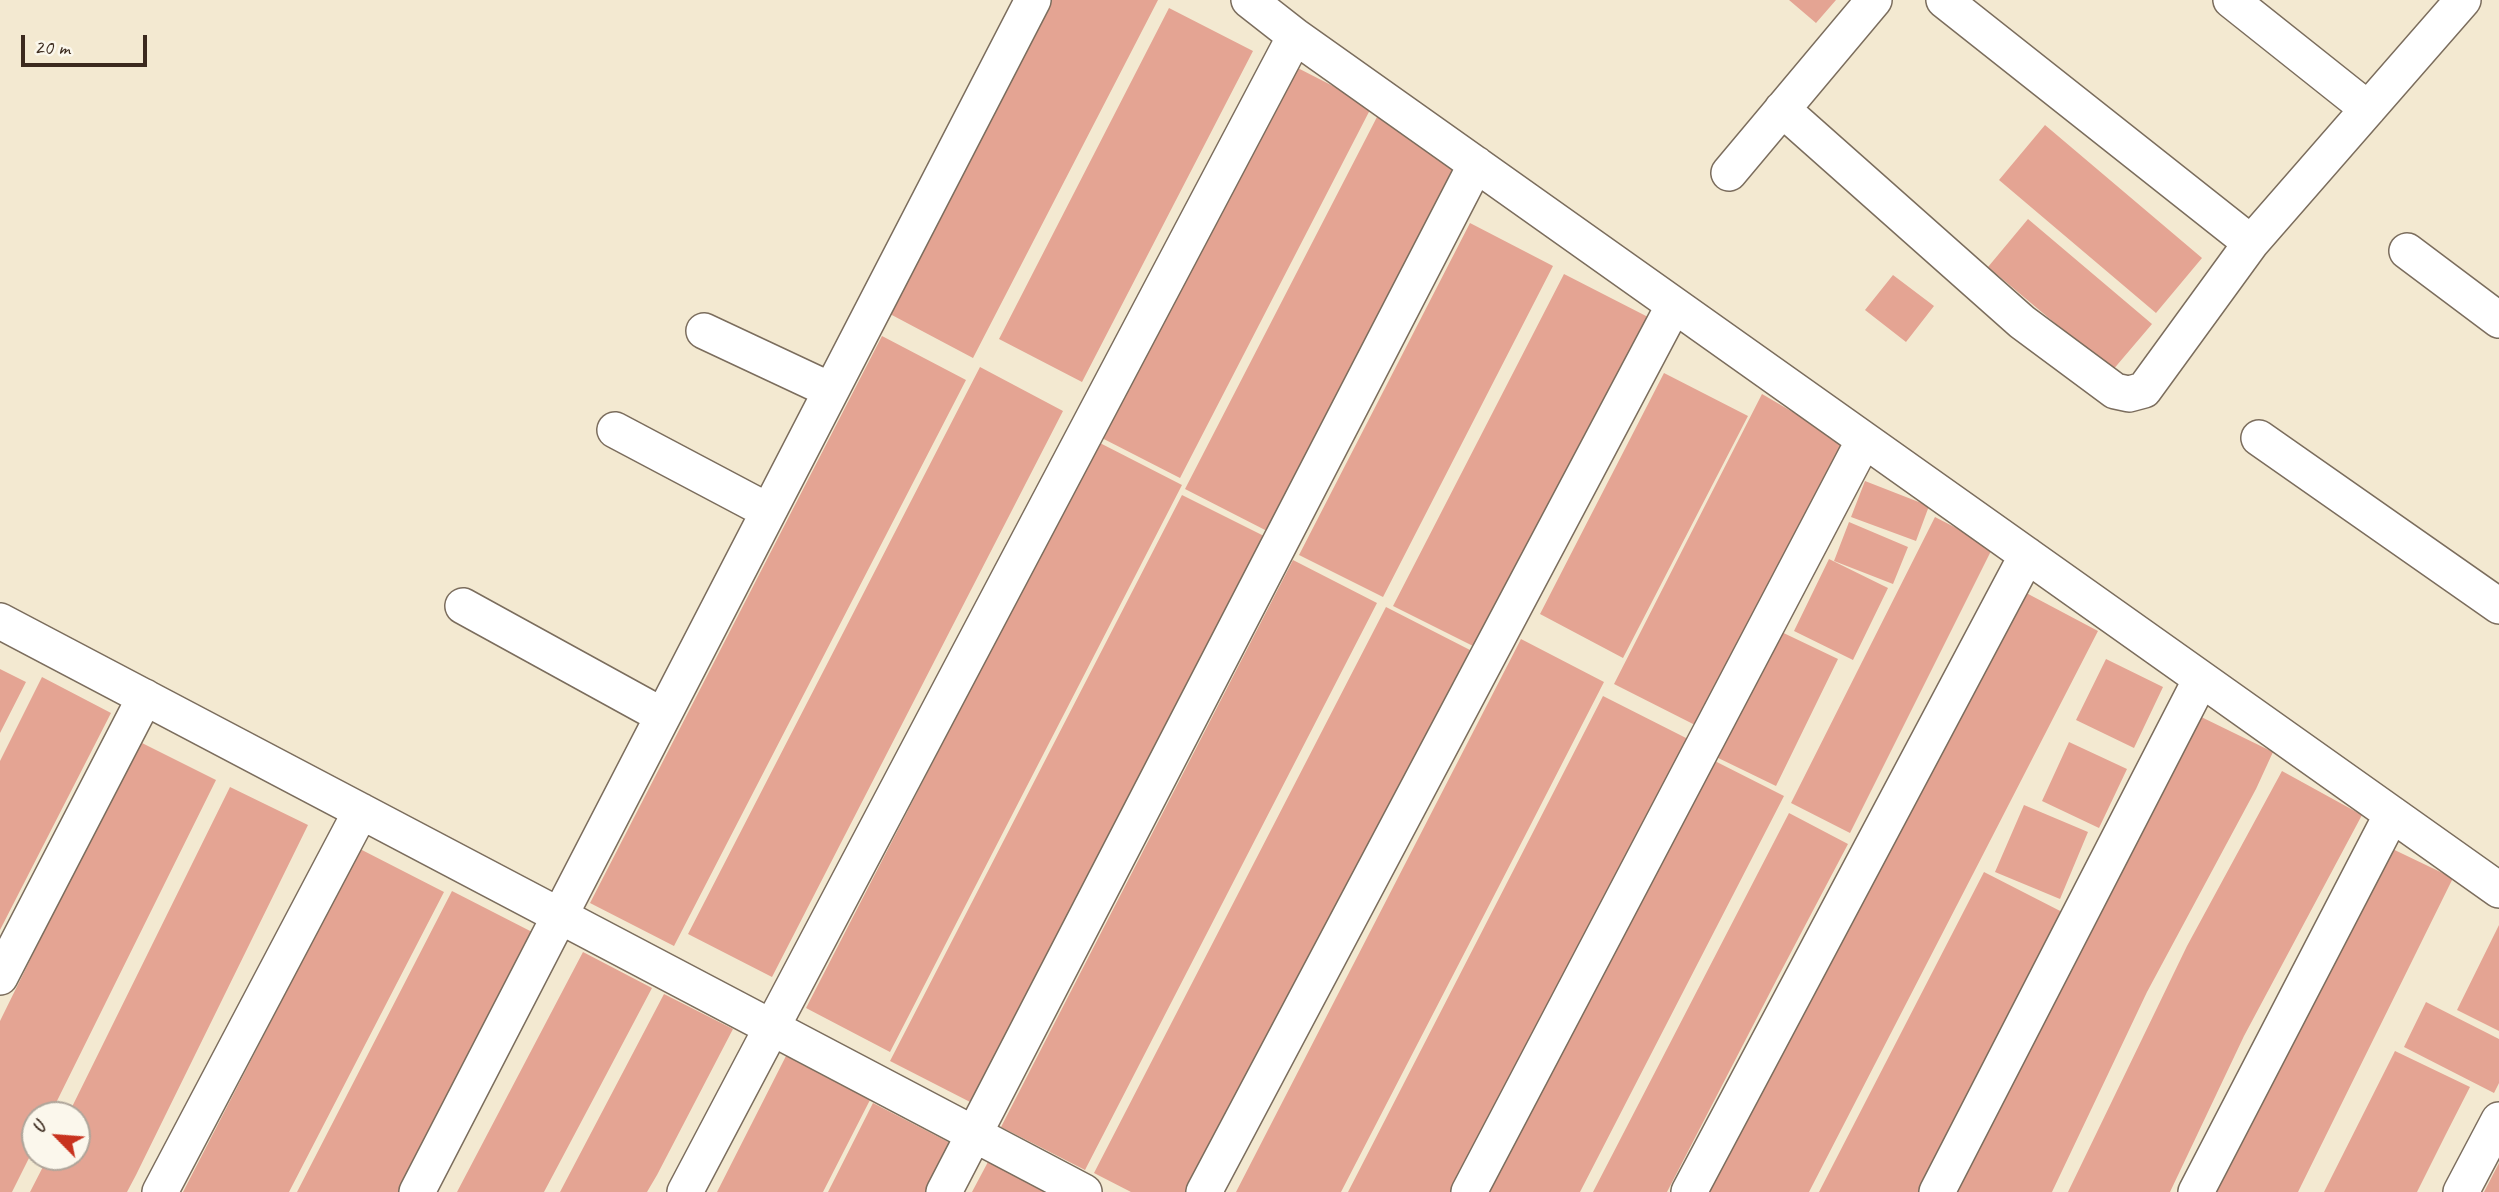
<!DOCTYPE html>
<html>
<head>
<meta charset="utf-8">
<style>
	body { margin:0 }
	#map { position:relative; width:2499px; height:1192px; overflow:hidden; background:#f3e9d1; font-family:Caveat,sans-serif }
	canvas { display:block }
	.north { position:absolute; left:21px; top:1101px; width:70px; height:70px; box-sizing:border-box; background:#fbf7ec; border:2px solid #aea59a; border-radius:50%; rotate:295deg; font-size:19px; font-weight:700; line-height:28px; text-align:center; color:#3b2a1e }
	.north::after { content:''; display:block; margin:auto; width:24px; height:32px; background:#c8321e; clip-path:polygon(50% 0,100% 100%,50% 72%,0 100%) }
	.scale { position:absolute; left:21px; top:35px; width:126px; height:32px; box-sizing:border-box; border:4px solid #3b2a1e; border-top:0; padding-left:9px; font-size:21px; line-height:24px; white-space:nowrap; color:#3b2a1e; -webkit-text-stroke:5px #fbf7ec; paint-order:stroke }
</style>
</head>
<body>
<div id="map">
<canvas width="2499" height="1192"></canvas>
<div class="north">U</div>
<div class="scale">20 m</div>
</div>
<script>
const ctx = document.querySelector('canvas').getContext('2d');
ctx.lineJoin = 'round';
function fillPath(path, color) {
  ctx.fillStyle = color;
  ctx.fill(path, 'evenodd');
}
function strokePath(path, color, width, dash) {
  ctx.strokeStyle = color;
  ctx.lineWidth = width;
  ctx.lineCap = dash ? 'butt' : 'round';
  ctx.setLineDash(dash || []);
  ctx.stroke(path);
}
fillPath(new Path2D(`
	M1051,0H1158L973,358L890,314Z
	M1789,0H1836L1816,23Z
	M1169,8L1253,51L1082,382L999,339Z
	M1288,63L1372,106L1180,478L1096,435Z
	M1377,117L1461,160L1269,532L1185,489Z
	M2045,125L2202,258L2156,313L1999,180Z
	M2028,219L2152,324L2112,371L1988,267Z
	M1470,223L1553,266L1383,597L1299,555Z
	M1564,274L1648,317L1477,648L1393,606Z
	M1893,275L1934,306L1906,342L1865,310Z
	M882,336L966,380L674,946L590,903Z
	M980,367L1063,411L772,977L688,934Z
	M1664,373L1748,416L1623,658L1540,614Z
	M1762,394L1844,442L1697,726L1614,684Z
	M1098,442L1182,485L890,1052L806,1008Z
	M1865,481L1929,506L1916,541L1851,517Z
	M1182,495L1266,537L974,1104L890,1061Z
	M1935,517L1993,547L1850,833L1791,803Z
	M1849,522L1908,547L1893,584L1834,561Z
	M1829,559L1888,588L1853,660L1794,631Z
	M1293,560L1377,603L1085,1170L1001,1127Z
	M2015,587L2098,631L1973,874L1809,1192H1703Z
	M1386,607L1470,650L1191,1192H1131L1094,1173Z
	M1771,627L1838,659L1776,786L1710,754Z
	M1521,639L1604,682L1528,830L1341,1192H1236Z
	M2106,659L2163,687L2134,748L2076,720Z
	M0,669L26,682L0,733Z
	M42,677L111,713L0,930V761Z
	M1603,696L1688,739L1454,1192H1348Z
	M2191,712L2273,752L2256,789L2147,992L2052,1192H1951Z
	M138,741L216,780L50,1115H35V1146L12,1192H0V1021Z
	M2069,742L2127,769L2099,828L2042,801Z
	M1701,754L1784,796L1580,1192H1475Z
	M2282,771L2362,815L2244,1036L2170,1192H2068L2187,946Z
	M230,787L308,825L136,1175L127,1192H30L48,1157H77V1115H68Z
	M2024,805L2088,832L2060,899L1995,872Z
	M1789,813L1848,844L1778,977L1667,1192H1593Z
	M2378,842L2453,878L2298,1192H2205Z
	M360,849L444,892L289,1192H183Z
	M1984,872L2068,915L1925,1192H1819Z
	M452,891L536,934L403,1192H297Z
	M2499,925V1031L2457,1010Z
	M583,952L652,988L596,1094L544,1192H457Z
	M664,994L733,1029L657,1175L647,1192H560Z
	M2426,1002L2499,1039V1083L2494,1093L2404,1047Z
	M2395,1051L2470,1087L2446,1134L2417,1192H2324Z
	M786,1056L870,1100L823,1192H717Z
	M873,1103L958,1147L934,1192H828Z
	M989,1160L1050,1192H972Z
	M2499,1163V1192H2484Z`), '#e4a493');
const minor = new Path2D(`
	M1249,0L1295,36L2499,890
	M1944,0L2251,243
	M2231,0L2368,109
	M1782,109L2022,322L2115,391L2129,394L2144,390L2251,243L2463,0
	M1729,173L1874,0
	M2407,251L2499,320
	M704,331L830,390
	M615,430L768,511
	M2259,438L2499,606
	M463,606L663,716
	M0,621L1084,1192
	M0,977L145,697
	M160,1192L361,811
	M417,1192L1033,0
	M685,1192L1295,36
	M944,1192L1476,164
	M1204,1192L1674,305
	M1469,1192L1864,440
	M1689,1192L2027,555
	M1937,1192L2201,679
	M2196,1192L2392,814
	M2461,1192L2499,1120`);
strokePath(minor, '#7b6d5d', 38);
strokePath(minor, '#fff', 35);
</script>
</body>
</html>
